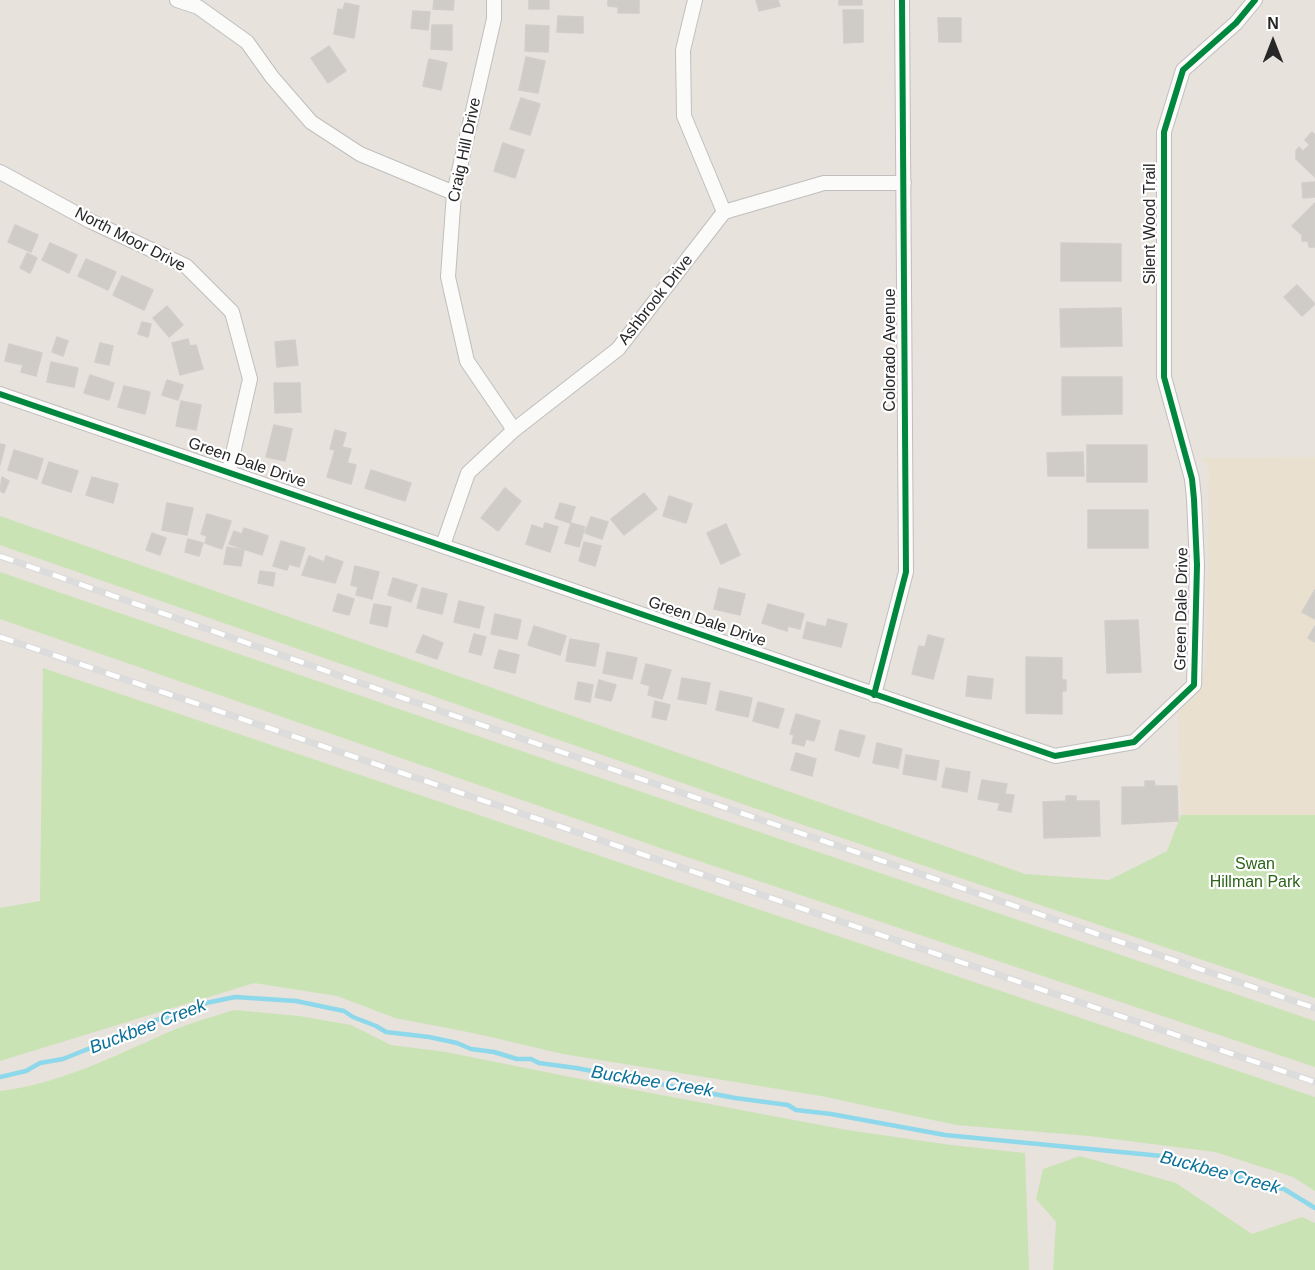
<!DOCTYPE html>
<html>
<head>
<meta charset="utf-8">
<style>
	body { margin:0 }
	#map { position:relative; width:1315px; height:1270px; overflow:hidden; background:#e7e2dc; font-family:Arial,sans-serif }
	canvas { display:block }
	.north { position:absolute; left:1243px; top:12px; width:60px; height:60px; -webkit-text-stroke:4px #fff; paint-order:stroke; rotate:0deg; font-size:16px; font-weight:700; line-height:24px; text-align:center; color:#272727 }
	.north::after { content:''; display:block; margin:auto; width:21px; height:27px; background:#272727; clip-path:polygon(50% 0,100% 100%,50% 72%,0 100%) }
</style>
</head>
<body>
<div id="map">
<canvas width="1315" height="1270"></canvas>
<div class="north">N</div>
</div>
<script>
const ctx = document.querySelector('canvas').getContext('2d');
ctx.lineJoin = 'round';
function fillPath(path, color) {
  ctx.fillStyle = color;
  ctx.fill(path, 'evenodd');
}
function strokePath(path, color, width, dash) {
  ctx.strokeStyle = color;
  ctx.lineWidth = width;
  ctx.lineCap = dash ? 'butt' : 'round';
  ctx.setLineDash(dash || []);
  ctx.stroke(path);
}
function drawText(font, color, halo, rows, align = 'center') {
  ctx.font = font + ' Arial,sans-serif';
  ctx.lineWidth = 4.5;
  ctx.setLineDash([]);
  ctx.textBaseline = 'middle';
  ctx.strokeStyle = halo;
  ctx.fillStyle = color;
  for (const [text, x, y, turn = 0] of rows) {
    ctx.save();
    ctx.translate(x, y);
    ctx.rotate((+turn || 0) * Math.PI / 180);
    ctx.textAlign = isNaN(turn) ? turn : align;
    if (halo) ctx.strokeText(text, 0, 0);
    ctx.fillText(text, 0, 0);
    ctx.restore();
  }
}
fillPath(new Path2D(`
	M1315,457V815H1181L1178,711L1205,668L1207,644L1209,469L1202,458Z`), '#eae0d0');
fillPath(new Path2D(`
	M0,516L1025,874L1109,880L1167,851L1181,815H1315V998L780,817L0,545Z
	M0,572L533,755L1315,1021V1067L669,851L0,619Z
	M43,668L1315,1097V1191L1293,1177L1215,1152L1089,1136L956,1125L821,1096L563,1054L473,1033L395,1018L337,996L254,983L0,1061V908L40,901Z
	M234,1010L299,1016L351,1025L391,1045L446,1052L635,1090L847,1130L951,1145L1025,1153L1029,1270H0V1091C60,1084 114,1056 169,1032C189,1023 212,1017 234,1010Z
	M1080,1156L1176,1183L1252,1234L1302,1217L1315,1223V1270H1053L1056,1222L1036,1199L1043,1169Z`), '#cae3b4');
strokePath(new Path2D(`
	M0,1077L26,1071L40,1063L63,1059L93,1047L119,1042L137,1027L206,1003L235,997L296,1001L344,1011L353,1017L376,1026L386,1032L429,1037L457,1043L471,1049L494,1052L517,1059H531L539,1063L576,1068L735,1098L788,1105L796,1110L831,1114L945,1135L1172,1157L1183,1163L1231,1172L1237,1176L1265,1186L1284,1189L1315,1208`), '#8dd8ea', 4.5);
const building = new Path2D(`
	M434,0H454L453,10L433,9Z
	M529,0H549V9H529Z
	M608,0H639V13H618V7L608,6Z
	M756,0H778L780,6L759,11Z
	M839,0H862V5H839Z
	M345,3L359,6L354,38L334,34L338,9L343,10Z
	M843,10H863V42L844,43Z
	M413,11L430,12L428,30L411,28Z
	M558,16L583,17V33L557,32Z
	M938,18H961V42H939Z
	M432,25H452V50L431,49Z
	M526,25L549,26L548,52L525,51Z
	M329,46L346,71L328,83L311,58Z
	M526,57L545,61L538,93L519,90Z
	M429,59L447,63L441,90L423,86Z
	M521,98L540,104L530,135L510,129Z
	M1312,132L1315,135V177L1296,159V151L1299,147L1303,151L1310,145L1305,140Z
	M503,143L524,150L515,178L494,171Z
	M1315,182V197L1303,198L1302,183Z
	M1315,203V247H1309L1308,241H1302V235L1292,226Z
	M15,225L38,235L31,252L8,242Z
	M50,243L77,255L69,273L42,260Z
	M1061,243L1121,244V281H1061Z
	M27,253L37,258L30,273L20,268Z
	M86,259L116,272L108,290L78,276Z
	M122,276L153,290L144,310L113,295Z
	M1297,285L1315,304L1302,316L1284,297Z
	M167,306L183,325L169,337L153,318Z
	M1121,308L1122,346L1061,347L1060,309Z
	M142,322L151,324L148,337L138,334Z
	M57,337L68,341L63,356L52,352Z
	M188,339L190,346L196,345L203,369L180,375L172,343Z
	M295,340L298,365L277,367L275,342Z
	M100,343L113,346L109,365L95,362Z
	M9,344L42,353L36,376L21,372L23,365L5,361Z
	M51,362L78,368L74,387L47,382Z
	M90,375L114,383L109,400L84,393Z
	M1062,377H1122V414L1062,415Z
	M167,380L183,385L178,400L162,395Z
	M274,383H300L301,412L275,413Z
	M124,386L150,392L145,414L118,407Z
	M181,401L201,405L196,430L176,426Z
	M274,425L292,429L285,461L266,457Z
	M335,430L346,433L342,447L351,449L347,463L356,465L351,484L327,477L335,450L330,449Z
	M0,444L5,445L0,465Z
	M1087,445H1147V482H1087Z
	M14,450L43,459L37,479L8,470Z
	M1083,452L1084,476H1048L1047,453Z
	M49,462L78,471L71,492L42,483Z
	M371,470L411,483L405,501L365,488Z
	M2,477L9,481L4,493L0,491Z
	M92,477L118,484L113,503L86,495Z
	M505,488L521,501L498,531L481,518Z
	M644,493L657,509L624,535L611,519Z
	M669,496L692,504L686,523L663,516Z
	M167,503L193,508L187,535L162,530Z
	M560,503L575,507L570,523L555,518Z
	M1088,510H1148V548H1088Z
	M207,514L231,521L222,549L205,543L207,536L201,534Z
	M591,517L608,522L602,539L585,533Z
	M545,523L558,527L550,552L526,544L532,525L543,529Z
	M571,523L585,527L579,547L565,543Z
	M726,524L740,555L721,564L707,533Z
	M244,528L268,536L262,555L229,544L234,531L242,534Z
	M152,533L166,538L160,555L146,550Z
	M188,539L203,543L199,556L185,552Z
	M281,541L305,548L299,567L289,564L287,570L273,566Z
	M584,542L601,546L595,566L579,561Z
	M227,547L244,550L241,566L224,564Z
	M309,556L324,562L326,556L343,562L335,583L302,575Z
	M355,566L379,572L372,599L356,595L358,587L351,585Z
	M260,571L275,573L273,586L258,583Z
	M393,578L417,585L411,602L388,595Z
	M422,588L447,594L442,614L417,608Z
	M719,588L745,594L740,615L714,609Z
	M1315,590V619L1302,612Z
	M338,594L354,599L349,615L333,611Z
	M459,601L484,607L479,628L454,622Z
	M374,604L391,607L387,627L370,623Z
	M768,604L804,614L800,629L788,626L787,631L762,623Z
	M495,614L521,620L517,639L491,634Z
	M828,619L847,624L841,647L803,638L807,622L826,627Z
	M1138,620L1141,672L1107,673L1105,621Z
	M534,626L566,636L560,655L528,645Z
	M1315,626V642L1308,638Z
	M474,634L486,637L481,655L469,652Z
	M423,635L443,643L437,659L416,652Z
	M928,635L944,639L933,679L912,674L919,646L925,647Z
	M570,639L599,644L595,666L566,661Z
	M499,650L519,655L515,673L494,668Z
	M607,652L637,658L632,679L603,673Z
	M1026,657L1062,658V680H1066V691H1062V714L1026,713Z
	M646,664L671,670L662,699L648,695L650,686L641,683Z
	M968,676L993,679L991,699L966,696Z
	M682,678L710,683L706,704L678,699Z
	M599,680L616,685L611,701L595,697Z
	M578,682L593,685L590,702L575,699Z
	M720,691L752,698L748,717L716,710Z
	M655,701L670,705L666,720L652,717Z
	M758,702L784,709L778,728L753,721Z
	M796,714L820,721L814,741L806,739L804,746L792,743L794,735L790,734Z
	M840,730L865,736L859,757L835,750Z
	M877,743L902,749L898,768L873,763Z
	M796,753L816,759L812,776L791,770Z
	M906,755L939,761L936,780L903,774Z
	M946,768L970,772L967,792L942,787Z
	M982,780L1007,784L1005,794L1014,795L1011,812L998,810L1000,803L978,799Z
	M1145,781H1154L1155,786H1177L1178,821L1122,824V787H1145Z
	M1066,796H1076V801H1099L1100,836L1044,838L1043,802L1066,801Z`);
fillPath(building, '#cfccc8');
strokePath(building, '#d1cdc8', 1.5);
const minor = new Path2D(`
	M177,0L198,7L247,42L272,77L311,122L360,154L454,193
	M494,0V19L454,193L448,277L467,361L514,430
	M695,0L683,50L684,116L724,212
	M0,172L90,221L186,266L232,312L250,379L229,471
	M0,394L1055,756L1134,742L1194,685L1197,565L1194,499L1192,479L1164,377V132L1183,70L1236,23L1255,0
	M443,545L468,473L514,430L618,349L724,212L824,183H904
	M874,695L906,572L902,0`);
strokePath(minor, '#c0bebe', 16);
strokePath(minor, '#fbfbfa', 14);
const rail = new Path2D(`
	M0,556L423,705L1315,1008
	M0,637L1315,1082`);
strokePath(rail, '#dcdcdd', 7);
strokePath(rail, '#fff', 4.5, [14]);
strokePath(new Path2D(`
	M0,394L1055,756L1134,742L1194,685L1197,565L1194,499L1192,479L1164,377V132L1183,70L1236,23L1255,0
	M874,695L906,572L902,0`), '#00873e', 6);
drawText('16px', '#272727', '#fff', [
	["Craig Hill Drive",465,150,-78],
	["Silent Wood Trail",1151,224,-90],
	["North Moor Drive",130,240,27],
	["Ashbrook Drive",656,300,-52],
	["Colorado Avenue",891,350,-90],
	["Green Dale Drive",247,463,19],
	["Green Dale Drive",1182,609,-89],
	["Green Dale Drive",707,622,19]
]);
drawText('16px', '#2c6418', '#fff', [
	["Swan",1255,865],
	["Hillman Park",1255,883]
]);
drawText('italic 18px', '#0a7098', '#fff', [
	["Buckbee Creek",148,1027,-21],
	["Buckbee Creek",652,1082,9],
	["Buckbee Creek",1220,1173,15]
]);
</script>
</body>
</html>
